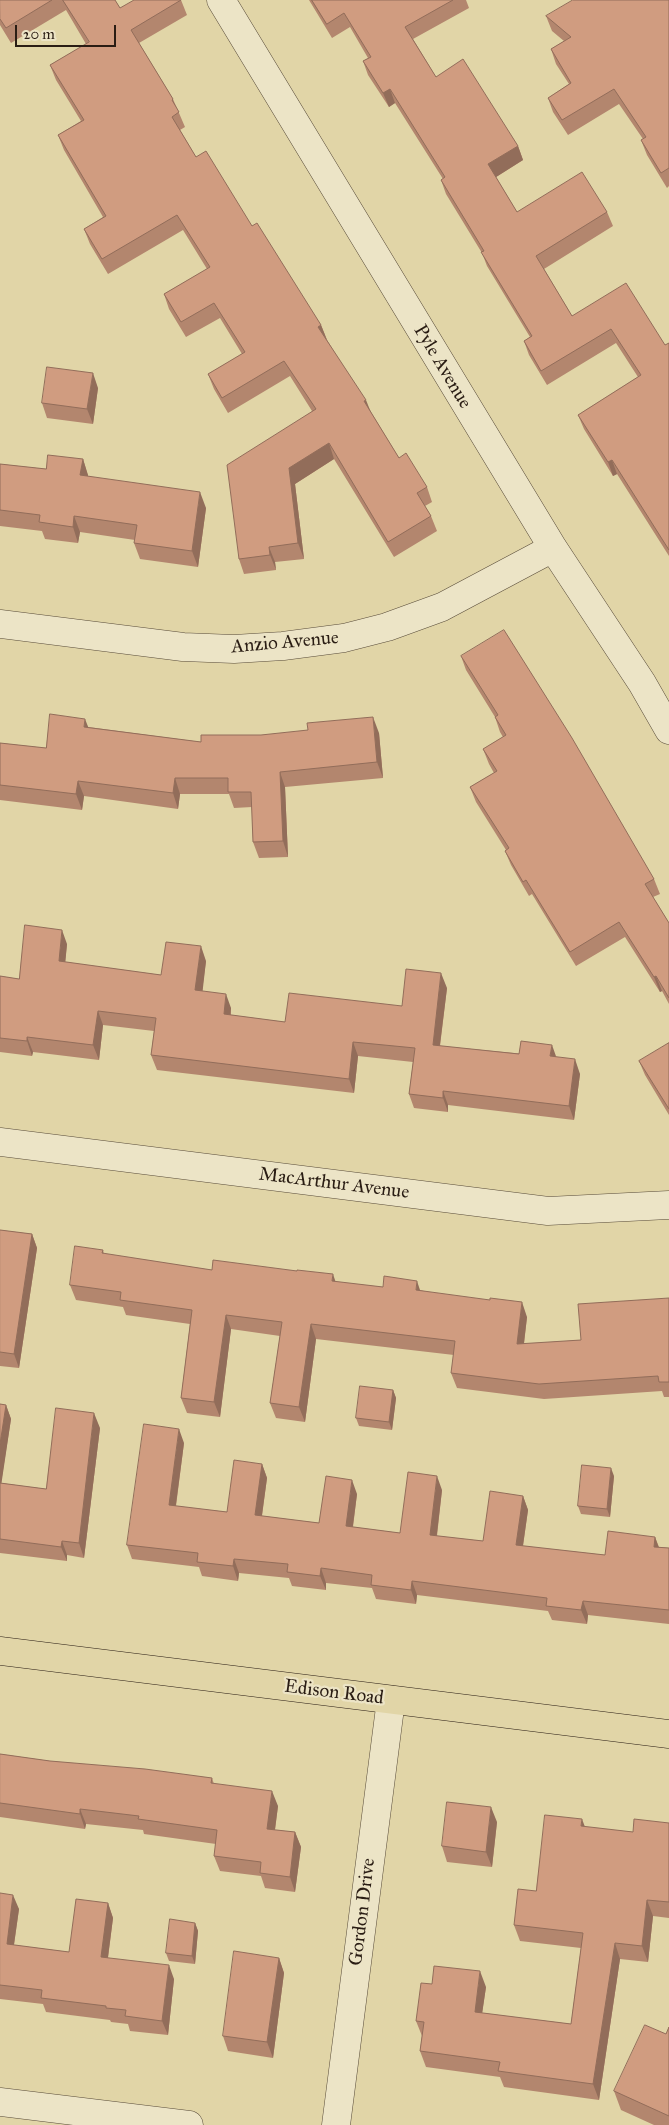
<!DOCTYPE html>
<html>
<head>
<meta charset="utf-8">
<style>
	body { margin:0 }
	#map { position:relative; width:669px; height:2125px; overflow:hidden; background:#e1d5a7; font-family:"IM FELL Great Primer",serif }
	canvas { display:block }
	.scale { position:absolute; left:15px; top:25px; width:101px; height:22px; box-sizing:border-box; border:2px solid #2a1d14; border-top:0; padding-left:6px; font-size:15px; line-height:18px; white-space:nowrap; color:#2a1d14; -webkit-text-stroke:4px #ece4c6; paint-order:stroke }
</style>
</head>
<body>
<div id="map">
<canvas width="669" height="2125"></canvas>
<div class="scale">20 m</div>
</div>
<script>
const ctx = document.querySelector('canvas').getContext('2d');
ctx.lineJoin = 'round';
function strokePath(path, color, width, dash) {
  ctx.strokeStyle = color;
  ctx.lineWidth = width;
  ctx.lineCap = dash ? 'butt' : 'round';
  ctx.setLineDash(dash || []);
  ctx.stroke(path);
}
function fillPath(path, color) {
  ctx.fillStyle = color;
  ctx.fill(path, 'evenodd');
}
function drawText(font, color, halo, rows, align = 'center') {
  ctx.font = font + ' "IM FELL Great Primer",serif';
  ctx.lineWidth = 4.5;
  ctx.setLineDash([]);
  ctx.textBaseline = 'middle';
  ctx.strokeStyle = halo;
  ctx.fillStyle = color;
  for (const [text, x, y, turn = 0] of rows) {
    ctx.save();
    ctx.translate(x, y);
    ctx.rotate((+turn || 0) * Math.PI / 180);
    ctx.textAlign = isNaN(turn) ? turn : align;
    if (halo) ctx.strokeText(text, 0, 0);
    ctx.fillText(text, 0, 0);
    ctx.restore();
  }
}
const minor = new Path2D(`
	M221,0L553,548L642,683L669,730
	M0,624L183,647L234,649L283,646L344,638L387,627L442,607L553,548
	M0,1142L548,1211L669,1205
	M0,2102L189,2125
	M336,2125L391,1700`);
const major = new Path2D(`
	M0,1651L669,1734`);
strokePath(minor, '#584b39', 29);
strokePath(major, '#2a1d14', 29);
strokePath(minor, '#ece4c6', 28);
strokePath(major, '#e1d5a7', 28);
fillPath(new Path2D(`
	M0,0H115L120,8L181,0L187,15L139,43L173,99L185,127L180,130L196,157L252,226L321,325L327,340L399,458L427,487L432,502L425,506L431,516L437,531L394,557L334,459L295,484L304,559L275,562L276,570L244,574L239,559L312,411L290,376L228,413L214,389L208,374L242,354L220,318L186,337L169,309L164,294L207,269L183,230L108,274L90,244L84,229L103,217L64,150L58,135L81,121L56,80L50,65L86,44L66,10L11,43L0,25Z
	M309,0H466L469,8L413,39L436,77L518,146L523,160L496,177L517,212H607L613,226L544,269L572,316L665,345L669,343V556L617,474L613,476L584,429L578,415L638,377L616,343L547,385L529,355L524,341L530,337L487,266L482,253L446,194L441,180L443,179L395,103L389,107L368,75L363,61L368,58L350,27L332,38Z
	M669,0V186L667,188L647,155L641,140L643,139L619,104L568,135L553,112L548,98L569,84L556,64L551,49L564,41L552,31L546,16Z
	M98,388L93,424L47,418L42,403Z
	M83,459L88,476L206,508L198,567L140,559L134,543L135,540L80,532L78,543L45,539L42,531L0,526V464L46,469Z
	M461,656L654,879L660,894L653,897L669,923V1004L662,991L660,992L625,937L576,966L532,894L529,896L511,865L505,851L506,850L476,802L470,787L494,773L489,764L483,749L503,737L500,732L495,717L466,670Z
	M88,727L201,742L261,735L379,733L383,778L285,787L288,857L259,858L253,842L252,807L234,808L229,794H180L178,809L84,796L82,810L0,800V743L46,748Z
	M67,944L65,962L161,975L206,961L202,991L231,1008V1015L285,1022L402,1006L447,988L440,1046L556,1057L580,1074L574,1120L448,1105V1112L414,1108L409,1094L413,1062L358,1056L354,1093L157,1070L151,1055L154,1031L103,1025L99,1060L33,1052L32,1056L0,1052V976L19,979Z
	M669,1043V1115L645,1075L639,1061Z
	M0,1230L32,1234L37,1248L19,1368L0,1366Z
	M103,1250L104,1254L212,1270L336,1282L383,1287L420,1290L527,1317L524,1344L581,1340L669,1298V1397H664L662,1391L544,1399L457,1388L451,1373L454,1355L316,1339L305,1422L276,1418L270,1403L280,1336L231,1329L220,1417L187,1413L181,1398L190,1324L126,1315L123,1307L76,1300L70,1285Z
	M393,1390L396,1398L392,1430L359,1426L356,1418Z
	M0,1404L6,1405L11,1419L1,1483L46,1489L100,1428L84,1558L67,1555V1561L0,1553Z
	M184,1443L176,1506L227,1512L262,1464L267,1478L262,1516L319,1523L357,1494L353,1527L400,1533L442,1490L437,1536L483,1541L523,1496L528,1510L523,1546L605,1555L655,1537L659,1547L669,1548V1624L588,1615L587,1624L552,1620L548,1611L417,1595L416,1604L376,1599L372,1588L326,1583V1590L292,1586L289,1578L239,1573L238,1581L202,1576L199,1567L132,1559L127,1545Z
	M614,1476L610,1517L581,1514L578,1506Z
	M0,1754L50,1761L212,1778L214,1784L278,1806L275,1830L295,1832L301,1847L295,1892L265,1888L261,1876L220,1871L214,1856L216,1844L144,1834L143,1830L86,1824L85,1829L0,1817Z
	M497,1822L492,1867L447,1862L442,1846Z
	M669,1823V1918L653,1916L648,1962L620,1959L599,2100L504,2087L500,2077L426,2067L420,2051L422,2036L416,2021L432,1984L486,1987L482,2013L571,2024L581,1948L520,1941L514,1925L536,1891L584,1827L633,1832Z
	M0,1893L19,1909L14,1945L69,1952L108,1903L113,1918L108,1958L174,1979L168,2035L130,2031L128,2024L111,2022L110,2020L46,2012L43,2004L0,1999Z
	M195,1923L198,1931L195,1964L169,1961L166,1953Z
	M279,1958L284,1973L273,2058L228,2051L223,2036Z
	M669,2027V2125H654L621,2110L614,2091L666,2034Z`), '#b3866e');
fillPath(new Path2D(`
	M390,89L395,103L389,107L383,93Z
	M518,146L523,160L493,179L488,164Z
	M321,325L327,340L318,327Z
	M93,373L98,388L93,424L87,409Z
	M366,400L372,415L364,401Z
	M329,443L334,459L295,484L304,559L298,543L289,468Z
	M83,459L88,475L86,491L80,475Z
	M612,460L617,474L613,476L608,462Z
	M200,492L206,508L198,567L192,551Z
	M74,516L80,532L78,543L73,527Z
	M269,547L275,562L276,570L270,555Z
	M373,717L379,733L383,778L377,762Z
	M85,719L91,734L84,727Z
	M280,772L285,787L288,857L283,841Z
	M175,778L180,794L178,809L173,793Z
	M78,781L84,796L82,810L76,794Z
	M62,930L67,944L64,976L59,961Z
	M201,946L206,961L201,1005L195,990Z
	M441,973L447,988L438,1060L433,1045Z
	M656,976L662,991L660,992L654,977Z
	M226,994L231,1008L229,1028L224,1014Z
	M98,1011L103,1025L99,1060L93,1045Z
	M27,1037L33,1052L32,1056L27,1041Z
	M353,1042L358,1056L354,1093L349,1079Z
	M552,1045L557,1059L550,1056Z
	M575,1059L580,1074L574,1120L569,1106Z
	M443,1091L448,1105V1112L443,1098Z
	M32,1234L37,1248L19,1368L14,1354Z
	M333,1274L338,1289L332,1281Z
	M417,1281L422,1296L416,1290Z
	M522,1302L527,1317L522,1359L517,1344Z
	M226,1315L231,1329L220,1417L214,1402Z
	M311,1324L316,1339L305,1422L299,1407Z
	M393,1390L396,1398L392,1430L389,1422Z
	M6,1405L11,1419L0,1493V1444Z
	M94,1413L100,1428L84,1558L79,1543Z
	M179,1429L184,1443L174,1519L169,1505Z
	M262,1464L267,1478L260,1529L255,1515Z
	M611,1468L614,1476L610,1517L607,1509Z
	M437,1476L442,1490L435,1550L430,1535Z
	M352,1480L357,1494L351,1540L346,1526Z
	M523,1496L528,1510L521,1559L516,1545Z
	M655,1537L660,1551L654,1547Z
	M62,1541L67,1555V1561L61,1547Z
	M234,1559L239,1573L238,1581L233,1566Z
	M321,1568L326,1583V1590L320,1576Z
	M412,1581L417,1595L416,1604L411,1590Z
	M583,1601L588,1615L587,1624L581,1610Z
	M272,1791L278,1806L273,1844L267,1829Z
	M491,1807L497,1822L492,1867L486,1852Z
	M80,1809L86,1824L85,1829L80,1814Z
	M582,1819L588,1835L581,1826Z
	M295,1832L301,1847L295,1892L290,1877Z
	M13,1895L19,1909L12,1958L7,1944Z
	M647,1900L653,1916L648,1962L642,1946Z
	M108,1903L113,1918L106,1972L101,1957Z
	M195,1923L198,1931L195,1964L192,1956Z
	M615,1943L620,1959L599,2100L593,2084Z
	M279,1958L284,1973L273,2058L267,2042Z
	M169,1965L174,1979L168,2035L162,2021Z
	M480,1971L486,1987L480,2028L475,2012Z`), '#926d5a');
const building = new Path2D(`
	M0,0H52L6,28L0,19Z
	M63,0H115L120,8L134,0H181L131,30L173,99L172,100L179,112L172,117L196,157L206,151L252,226L257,223L321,325L318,327L366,400L364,401L399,458L406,453L427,487L417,493L431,516L388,542L329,443L289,468L298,543L269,547L270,555L239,559L227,465L316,409L284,361L222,398L208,374L245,352L214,303L181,322L164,294L210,267L177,215L102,259L84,229L106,216L58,135L84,120L50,65L89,42Z
	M312,0H453L405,27L436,77L463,59L518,146L488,164L517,212L582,172L607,212L536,256L572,316L626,283L665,345L669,343V550L612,460L608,462L578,415L641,375L611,329L541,371L524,341L532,336L481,252L484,251L441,180L445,177L390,89L383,93L363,61L371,57L344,13L327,24Z
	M573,0H669V168L661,173L641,140L646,137L614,89L562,120L548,98L571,83L551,49L571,37L546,16Z
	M47,367L93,373L87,409L42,403Z
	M48,455L83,459L80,475L200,492L192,551L134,543L137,525L74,516L73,527L39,522L40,515L0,510V464L46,469Z
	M504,630L572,738L654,879L645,884L669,923V998L656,976L654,977L619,922L570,952L526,880L523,882L505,851L509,848L470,787L497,771L483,749L506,735L495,717L498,715L461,656Z
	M50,714L85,719L84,727L201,742V735H261L308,730L307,723L373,717L377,762L280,772L283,841L253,842L251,792H228V778H175L173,793L78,781L76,794L0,785V743L46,748Z
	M25,925L62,930L59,961L161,975L166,942L201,946L195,990L226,994L224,1014L285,1022L289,993L402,1006L406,969L441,973L433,1045L519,1054L521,1041L552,1045L550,1056L575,1059L569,1106L443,1091V1098L409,1094L415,1048L353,1042L349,1079L151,1055L156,1018L98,1011L93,1045L27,1037V1041L0,1038V976L19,979Z
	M669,1043V1109L639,1061Z
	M0,1230L32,1234L14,1354L0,1352Z
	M75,1246L103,1250L102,1253L212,1270L213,1260L297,1271V1270L333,1274L332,1281L383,1287L384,1276L417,1281L416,1290L490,1300V1298L522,1302L517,1344L581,1340L578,1304L669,1298V1382H659L658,1376L539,1384L451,1373L455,1341L311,1324L299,1407L270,1403L282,1322L226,1315L214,1402L181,1398L192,1310L120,1300L121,1292L70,1285Z
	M360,1386L393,1390L389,1422L356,1418Z
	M0,1404L6,1405L0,1444Z
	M56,1408L94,1413L79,1543L62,1541L61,1547L0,1539V1483L46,1489Z
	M144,1424L179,1429L169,1505L227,1512L234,1460L262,1464L255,1515L319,1523L326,1476L352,1480L346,1526L400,1533L408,1472L437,1476L430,1535L483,1541L490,1491L523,1496L516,1545L605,1555L608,1531L655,1537L654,1547L669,1548V1610L583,1601L581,1610L546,1606L547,1598L412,1581L411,1590L371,1585L372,1575L321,1568L320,1576L287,1572L288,1564L234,1559L233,1566L197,1562L198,1553L127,1545Z
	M582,1465L611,1468L607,1509L578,1506Z
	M0,1754L50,1761L145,1769L212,1778L211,1783L272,1791L267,1829L295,1832L290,1877L260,1873L261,1862L214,1856L217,1830L138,1819L139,1816L80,1809V1814L0,1803Z
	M447,1802L491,1807L486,1852L442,1846Z
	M545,1815L582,1819L581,1826L633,1832L634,1819L669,1823V1902L647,1900L642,1946L615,1943L593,2084L498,2071L500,2062L420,2051L424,2022L416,2021L421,1983L432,1984L434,1966L480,1971L475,2012L571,2024L583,1933L514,1925L518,1889L536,1891Z
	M0,1893L13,1895L7,1944L69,1952L76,1899L108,1903L101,1957L169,1965L162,2021L125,2016L126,2010L106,2008V2006L41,1998L42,1990L0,1985Z
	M170,1919L195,1923L192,1956L166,1953Z
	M234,1951L279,1958L267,2042L223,2036Z
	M645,2025L666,2034L669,2027V2116L614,2091Z`);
fillPath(building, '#d09c80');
strokePath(building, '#926d5a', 1);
drawText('19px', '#2a1d14', '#ece4c6', [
	["Pyle Avenue",442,367,59],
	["Anzio Avenue",285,643,-5],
	["MacArthur Avenue",334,1184,7],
	["Edison Road",334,1693,7],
	["Gordon Drive",363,1912,-83]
]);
</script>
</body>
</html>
